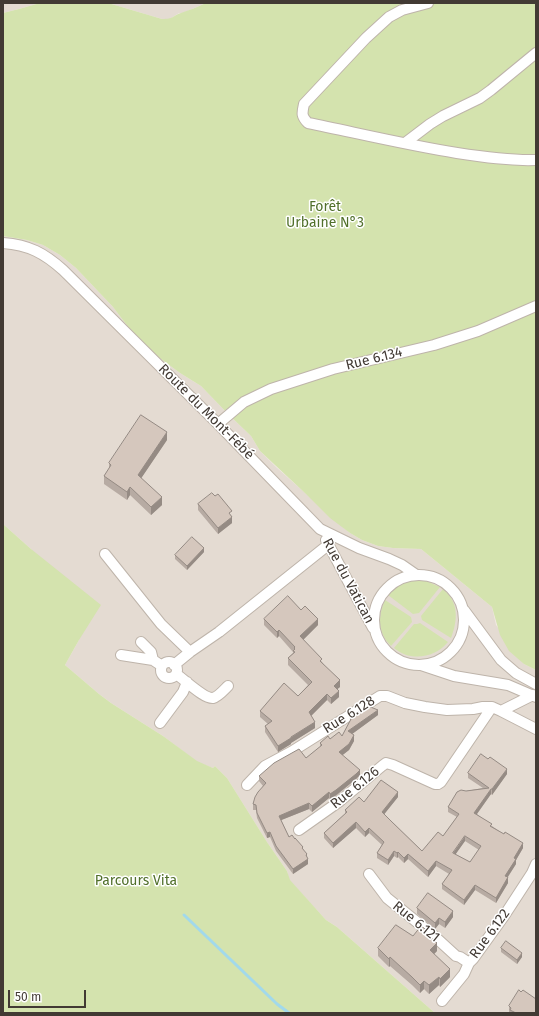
<!DOCTYPE html>
<html>
<head>
<meta charset="utf-8">
<style>
	body { margin:0 }
	#map { position:relative; width:539px; height:1016px; overflow:hidden; background:#f1ebe3; font-family:"Fira Sans",sans-serif }
	canvas { display:block }
	.frame { position:absolute; inset:0; border:4px solid #423a34; pointer-events:none }
	.scale { position:absolute; left:8px; top:990px; width:78px; height:18px; box-sizing:border-box; border:2px solid #423a34; border-top:0; padding-left:5px; font-size:12px; line-height:14px; white-space:nowrap; color:#423a34; -webkit-text-stroke:3px #fff; paint-order:stroke }
</style>
</head>
<body>
<div id="map">
<canvas width="539" height="1016"></canvas>
<div class="frame"></div>
<div class="scale">50 m</div>
</div>
<script>
const ctx = document.querySelector('canvas').getContext('2d');
ctx.lineJoin = 'round';
function fillPath(path, color) {
  ctx.fillStyle = color;
  ctx.fill(path, 'evenodd');
}
function strokePath(path, color, width, dash) {
  ctx.strokeStyle = color;
  ctx.lineWidth = width;
  ctx.lineCap = dash ? 'butt' : 'round';
  ctx.setLineDash(dash || []);
  ctx.stroke(path);
}
function drawText(font, color, halo, rows, align = 'center') {
  ctx.font = font + ' "Fira Sans",sans-serif';
  ctx.lineWidth = 3;
  ctx.setLineDash([]);
  ctx.textBaseline = 'middle';
  ctx.strokeStyle = halo;
  ctx.fillStyle = color;
  for (const [text, x, y, turn = 0] of rows) {
    ctx.save();
    ctx.translate(x, y);
    ctx.rotate((+turn || 0) * Math.PI / 180);
    ctx.textAlign = isNaN(turn) ? turn : align;
    if (halo) ctx.strokeText(text, 0, 0);
    ctx.fillText(text, 0, 0);
    ctx.restore();
  }
}
fillPath(new Path2D(`
	M3,3H40L19,9L3,13Z
	M108,3H206L183,13H179L170,19H162Z
	M3,236L27,240L43,245L60,255L76,268L113,307L129,328L157,356L180,373L201,386L228,414L251,436L260,451L276,467L350,533L362,540L378,546L393,548L421,549L492,607L496,625L524,664L536,670V1013H435L337,927L326,920L289,880L287,871L267,842L227,778L215,766L213,768L197,762L163,736L111,703L99,694L65,665L79,640L31,549L3,524Z`), '#e4dbd2');
fillPath(new Path2D(`
	M40,3H108L162,19C174,19 172,16 181,13C189,10 198,7 206,3H536V670L524,664L509,651L500,635L492,607L421,549L393,548L378,546L362,540L350,533L330,518L306,494L260,451L251,436L228,414L201,386L180,373L157,356L129,328L113,307L76,268L60,255L43,245L27,240L3,236V13L19,9Z
	M3,524L31,549L101,605L79,640L65,665L99,694L111,703L163,736L197,761L213,768L215,766L227,778L267,842L287,871L290,880L326,920L337,927L435,1013H3Z
	M414,580L426,581L440,587L419,613L413,614L388,595C395,586 403,583 414,580Z
	M443,589C459,602 458,620 451,638L422,620L421,616Z
	M385,600L411,617L412,622L391,646C377,632 378,616 385,600Z
	M420,623L448,642C435,658 410,662 394,648L414,624H417Z`), '#d4e3ae');
strokePath(new Path2D(`
	M184,915L277,1004L289,1013`), '#a2d9eb', 3);
const minor = new Path2D(`
	M428,3L402,10L389,17L366,38L304,104C302,113 301,116 308,123C357,133 407,145 457,153C483,157 510,161 536,160
	M405,143L430,124L443,116L480,98L491,90L536,53
	M3,243C29,245 44,253 63,270L218,424L320,529L359,548L389,559L402,565L415,574
	M218,424L244,402L271,389L333,369L434,345L478,331L536,306
	M326,540L373,628
	M105,554L161,624L190,652
	M374 620a45 45 0 1 1 90 0a45 45 0 1 1-90 0Z
	M464,610L501,660L516,673L536,684
	M141,642L151,652L153,660
	M121,655L153,660L162,666
	M161 670a8 8 0 1 1 16 0a8 8 0 1 1-16 0Z
	M174,665L190,652L219,632L328,545
	M421,665L454,676L508,685L536,697
	M176,674C184,679 204,699 213,698C218,697 224,690 228,686
	M501,711L536,729
	M160,723L183,692L187,682
	M247,785L265,766L291,752L380,696H387L405,703L425,707L447,710L473,709L483,707H492L501,711L533,695
	M299,830L340,801L382,766L386,763L393,765L435,784H438L441,782L492,707
	M369,874L387,898L433,935L456,956L460,957L469,963
	M442,1001L464,974L469,963L473,959L504,916L532,873L536,864`);
strokePath(minor, '#beb4aa', 12);
strokePath(minor, '#fff', 10);
fillPath(new Path2D(`
	M167,440L141,478L162,505L151,515L130,495L127,500L104,484V476L109,469V463Z
	M198,504L232,516V523L218,534L198,510Z
	M204,552L187,570L175,559V555Z
	M301,610L318,625L303,640L322,662L340,687L337,689L339,697L331,704L327,700L311,716L315,728L291,743V744L278,752L265,732V726L268,724L260,717V711L298,696L308,685L288,665V658L293,653V652L279,636L277,638L264,625V619Z
	M378,715L352,734L354,741L349,750L342,755L360,775L356,779L336,796L330,800L329,798L312,812L309,809L281,820L289,837L303,849L307,857L308,864L293,874L276,851L270,837L267,838L257,818L256,810H253V804L263,786L259,781V776L306,758L320,747V743L330,739L342,736L350,721V718Z
	M468,773L507,774L492,795L491,794L477,814L492,826L523,848L516,860V864L508,877V883L496,903L475,890L464,905L442,889V884L449,874L436,866L428,877L408,859L404,863L398,857L397,858L394,856L388,865L377,858V853L382,845L369,833L365,837L356,828L333,848L324,838V833L345,814V810L364,802L398,797L384,814L391,821L422,851L443,836L457,817L448,812V807L466,791L483,788L468,778ZM465,841L479,850L470,862L455,854Z
	M417,908L453,917L445,928L439,924L435,929L417,914Z
	M428,934L437,951L434,954L450,977L440,987L439,985L429,994L424,989L420,993L412,985L390,966L389,967L378,956V948L413,936Z
	M501,948L522,957L517,964L501,952Z
	M509,1006L536,1013H509Z`), '#b7aba3');
fillPath(new Path2D(`
	M167,432V440L138,483V475Z
	M130,487V495L127,500V492Z
	M162,497V505L151,515V507Z
	M232,517V523L218,534V528Z
	M204,548V552L187,570V566Z
	M318,619V625L300,643V636Z
	M279,630V636L277,638V632Z
	M340,680V687L334,692V686Z
	M339,691V697L331,704V698Z
	M327,694V700L309,718V712Z
	M378,710V715L348,737V731Z
	M315,722V728L291,743V744L278,752V746Z
	M354,735V741L349,750L339,758V752Z
	M507,769V774L492,795V789Z
	M360,770V775L356,779L330,800V794Z
	M491,789V794L474,818V813Z
	M329,792V798L312,812V806Z
	M398,792V797L382,817V812Z
	M309,803V809L279,821V816Z
	M356,822V828L333,848V843Z
	M369,828V833L365,837V832Z
	M270,832V837L267,838V833Z
	M465,836V841L453,858V853Z
	M523,843V848L516,860V864L505,881V876L514,858Z
	M394,851V856L388,865V860Z
	M398,852V857L397,858V853Z
	M307,854V859H308V864L293,874V869Z
	M408,854V859L404,863V858Z
	M436,861V866L428,877V871Z
	M508,877V883L496,903V898Z
	M475,885V890L464,905V900Z
	M453,911V917L445,928V922Z
	M439,918V924L435,929V923Z
	M437,943V951L430,958V950Z
	M522,953V957L517,964V960Z
	M390,957V966L389,967V959Z
	M450,969V977L440,987V979Z
	M439,977V985L429,994V985Z
	M424,981V989L420,993V985Z`), '#958b84');
const building = new Path2D(`
	M141,415L167,432L138,475L162,497L151,507L130,487L127,492L104,476L111,465L109,463Z
	M212,493L215,496L218,494L232,511L229,513L232,517L218,528L198,504Z
	M192,537L204,548L187,566L175,555Z
	M288,596L301,610L305,606L318,619L300,636L322,659L320,661L340,680L334,686L339,691L331,698L327,694L309,712L315,722L291,737V738L278,746L265,726L272,721L260,711L284,683L298,696L312,682L288,658L295,652L293,651L295,649L294,648L295,647L279,630L277,632L264,619Z
	M368,706L378,710L348,731L354,735L349,744L339,752L360,770L356,774L336,790L330,794L329,792L312,806L309,803L279,816L289,837L292,835L295,839V838L303,847L302,848L307,854L306,855L308,859L293,869L276,846L270,832L267,833L257,813L256,805L253,804L255,797L258,792L266,783L259,776L274,763L299,749L306,758L322,745L320,743L328,736L330,739L339,732L342,736L351,719L350,718Z
	M481,754L488,759L490,757L507,769L492,789H491L474,813L492,824L490,826L504,834L505,832L523,843L514,858L516,859L505,876L508,877L496,898L475,885L464,900L442,884L452,870L436,861L428,871L408,854L404,858L398,852L397,853L394,851L388,860L377,853L384,842L369,828L365,832L356,822L333,843L324,833L347,812L345,810L359,797L364,802L381,780L398,792L382,812L391,821L422,851L438,832L443,836L459,814L448,807L457,792L461,790L466,791L489,788L468,773ZM465,836L481,846L470,862L453,853Z
	M428,893L453,911L445,922L439,918L435,923L417,908Z
	M396,925L413,936L421,926L428,931L426,933L437,943L430,950L450,969L440,979L439,977L429,985L424,981L420,985L412,977L390,957L389,959L378,948Z
	M506,941L522,953L517,960L501,948Z
	M519,990L521,992L523,990L536,999V1013H516L510,1010L511,1008L509,1006Z`);
fillPath(building, '#d5c7bd');
strokePath(building, '#958b84', 1);
drawText('14px', '#51702b', '#fff', [
	["Forêt",325,207],
	["Urbaine N°3",325,223],
	["Parcours Vita",136,881]
]);
drawText('14px', '#423a34', '#fff', [
	["Rue 6.134",374,359,-14],
	["Route du Mont-Fébé",206,412,45],
	["Rue du Vatican",348,581,62],
	["Rue 6.128",349,715,-32],
	["Rue 6.126",355,788,-39],
	["Rue 6.121",416,922,39],
	["Rue 6.122",490,934,-54]
]);
</script>
</body>
</html>
